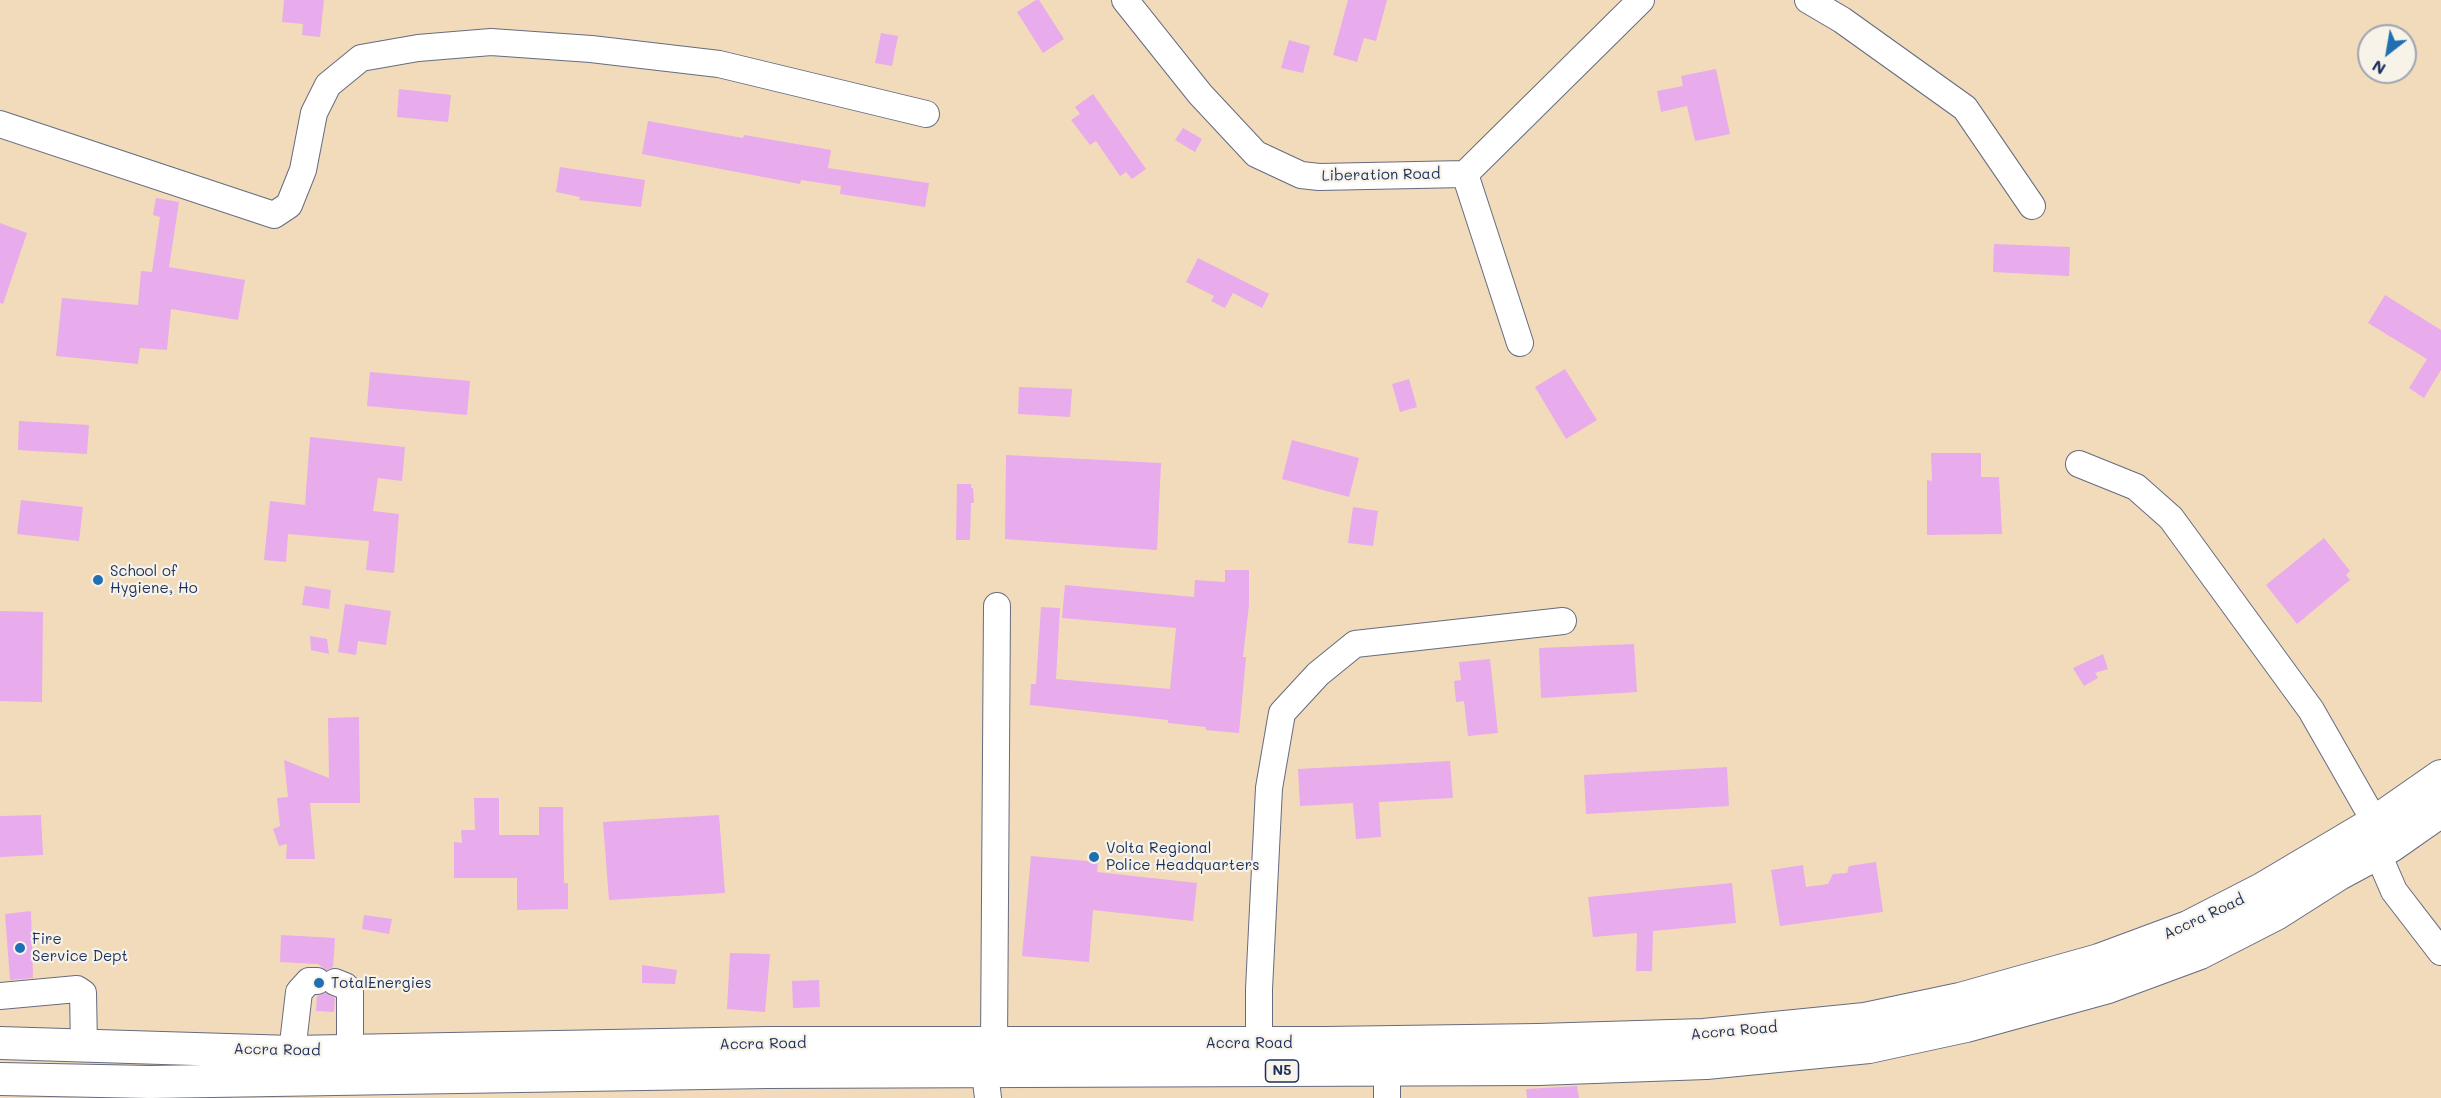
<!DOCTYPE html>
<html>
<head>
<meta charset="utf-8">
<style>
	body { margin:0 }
	#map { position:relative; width:2441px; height:1098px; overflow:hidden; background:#f2dbbb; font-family:Mali,sans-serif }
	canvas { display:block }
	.north { position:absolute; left:2357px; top:24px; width:60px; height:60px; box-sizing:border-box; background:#f7f3e8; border:2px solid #9fa5b1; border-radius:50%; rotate:211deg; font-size:16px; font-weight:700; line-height:24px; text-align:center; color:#1b2f5e }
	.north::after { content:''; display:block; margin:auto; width:21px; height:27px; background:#1f6fb2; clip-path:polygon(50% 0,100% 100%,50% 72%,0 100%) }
</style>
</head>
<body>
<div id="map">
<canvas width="2441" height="1098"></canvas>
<div class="north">N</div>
</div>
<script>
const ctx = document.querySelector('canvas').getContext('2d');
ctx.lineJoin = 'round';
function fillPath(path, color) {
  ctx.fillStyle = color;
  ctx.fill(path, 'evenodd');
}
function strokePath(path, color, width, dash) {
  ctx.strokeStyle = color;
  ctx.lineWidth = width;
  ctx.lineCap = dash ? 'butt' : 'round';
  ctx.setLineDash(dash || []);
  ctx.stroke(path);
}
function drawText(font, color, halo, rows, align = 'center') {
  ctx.font = font + ' Mali,sans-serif';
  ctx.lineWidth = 4.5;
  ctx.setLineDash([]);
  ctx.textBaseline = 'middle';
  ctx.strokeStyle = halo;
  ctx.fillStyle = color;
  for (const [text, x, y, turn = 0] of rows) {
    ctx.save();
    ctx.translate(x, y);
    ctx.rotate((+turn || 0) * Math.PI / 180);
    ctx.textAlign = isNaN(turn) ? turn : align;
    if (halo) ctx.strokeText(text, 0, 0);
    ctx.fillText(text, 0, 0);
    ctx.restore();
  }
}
fillPath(new Path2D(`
	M284,0H324L320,37L302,35L303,24L282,22Z
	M1036,0H1039L1064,39L1043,53L1017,12Z
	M1348,0H1387L1376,41L1364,38L1357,62L1333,55Z
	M881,33L898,36L892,66L875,63Z
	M1289,40L1310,46L1303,73L1281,68Z
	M1716,69L1730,134L1695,141L1687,106L1661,112L1657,91L1683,86L1681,76Z
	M399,89L451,95L448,122L397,117Z
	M1093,94L1146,169L1132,179L1126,172L1120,176L1096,141L1090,145L1071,120L1080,114L1075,107Z
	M648,121L743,138L744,135L831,150L828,168L929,183L925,207L840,194L841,186L801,180L800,184L642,154Z
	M1183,128L1202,139L1195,152L1175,140Z
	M560,167L645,180L641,207L579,200L580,197L556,192Z
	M156,198L179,202L169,267L245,280L238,320L171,309L167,350L140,348L138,364L56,356L62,298L138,305L141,271L152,272L160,217L153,215Z
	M0,223L27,233L3,304L0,303Z
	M1994,244L2070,247L2069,276L1993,272Z
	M1198,258L1269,294L1262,308L1233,293L1225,308L1211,301L1214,296L1186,282Z
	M2385,295L2441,330V370L2424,398L2409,388L2427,359L2368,323Z
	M1565,369L1597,420L1566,439L1535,387Z
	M370,372L470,381L467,415L367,406Z
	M1409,379L1417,407L1400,412L1392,384Z
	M1019,387L1072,389L1070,417L1018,414Z
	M19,421L89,425L87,454L18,450Z
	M310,437L405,447L402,481L378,478L373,511L399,514L394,573L366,570L369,541L288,534L286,562L264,560L270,501L305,505Z
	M1292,440L1359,458L1349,497L1282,479Z
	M1931,453H1981V477H1999L2002,534L1927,535V480L1932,481Z
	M1006,455L1161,463L1157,550L1005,539Z
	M957,484H971V488H973L974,503H971L970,540H956Z
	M21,500L83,507L79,541L17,534Z
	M1353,507L1378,511L1373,546L1348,543Z
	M2324,538L2350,571L2346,575L2350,580L2297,624L2266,585Z
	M1225,570H1249V605L1243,657H1246L1239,733L1206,730V727L1168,723V720L1030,705L1031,684H1036L1041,607L1060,608L1056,679L1170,689L1176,628L1062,618L1065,585L1194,597L1195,580L1225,582Z
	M305,586L331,590L329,609L302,605Z
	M345,604L391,611L386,645L358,641L356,655L338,652Z
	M0,611L43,612L42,702L0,701Z
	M310,636L327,639L329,654L311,650Z
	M1634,644L1637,692L1541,698L1539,648Z
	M2103,654L2108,669L2095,673L2098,678L2084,686L2073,668Z
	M1490,659L1498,733L1468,736L1464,701L1456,702L1454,681L1461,680L1459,662Z
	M359,717L360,803H310L315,859H286L287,844L279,846L273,829L280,826L277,798L288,797L284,760L329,778L328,718Z
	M1450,761L1453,798L1379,802L1381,837L1356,839L1353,803L1300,806L1298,769Z
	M1727,767L1729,806L1586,814L1584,775Z
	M474,798H499V835H539V807H563L564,883H568V909L517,910V878H454V842L462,843L461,830H475Z
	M41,815L43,855L0,857V816Z
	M719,815L725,893L609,900L603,822Z
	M1031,856L1098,862L1097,872L1197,883L1193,921L1093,910L1089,962L1022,956Z
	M1876,862L1883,912L1780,926L1771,870L1803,865L1806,887L1828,884L1833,874L1847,873L1849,866Z
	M1732,883L1736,923L1653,931L1652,971H1636L1637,933L1593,937L1588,897Z
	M31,911L33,978L10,980L5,914Z
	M364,915L392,919L389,934L362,929Z
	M281,935L335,938L333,967L326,970L318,964L280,962Z
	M730,953L770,954L765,1012L727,1009Z
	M642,965L677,970L675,984L642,983Z
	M819,980L820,1007L793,1008L792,981Z
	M326,993L335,998L334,1012L316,1011L317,996Z
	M1577,1086L1579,1098H1527L1526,1089Z`), '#e8abeb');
const minor = new Path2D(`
	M1125,0L1200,94L1256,154L1301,175L1319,177L1465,174L1641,0
	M1808,0L1842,20L1965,108L2032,206
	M0,124L274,215L289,205L303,170L314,113L328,85L361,58L418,48L491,42L591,49L719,64L926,114
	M1465,174L1520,343
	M2079,464L2136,487L2171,518L2311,710L2375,822
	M2378,854L2394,891L2441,952
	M335,982L345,986L350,991V1051
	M0,996L77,989L83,993L84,1046
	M1259,1043V989L1269,788L1282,713L1318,674L1355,644L1563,621
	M994,1044L997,606
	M292,1052L299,992L309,981H317
	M985,1072L988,1098
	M1387,1098V1070`);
const major = new Path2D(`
	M0,1043L292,1052L768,1043H1325L1538,1040L1704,1035L1865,1019L1960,999L2099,960L2188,927L2262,889L2375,822L2441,776
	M0,1079L150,1082L768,1072L1538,1069L1706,1063L1869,1047L1966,1026L2108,987L2200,953L2276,914L2339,874L2391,846L2441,811`);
strokePath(minor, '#666b7f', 28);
strokePath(major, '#666b7f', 34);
strokePath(minor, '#fff', 26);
strokePath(major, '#fff', 32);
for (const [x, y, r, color] of [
	[98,580,6,"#1f6fb2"],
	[1094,857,6,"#1f6fb2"],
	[20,948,6,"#1f6fb2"],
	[319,983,6,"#1f6fb2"]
]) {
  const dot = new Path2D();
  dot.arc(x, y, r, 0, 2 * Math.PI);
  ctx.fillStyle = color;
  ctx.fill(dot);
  strokePath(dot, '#f7f3e8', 2);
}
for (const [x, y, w] of [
	[1282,1071,33]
]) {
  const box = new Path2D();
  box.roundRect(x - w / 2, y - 11, w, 22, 4.5);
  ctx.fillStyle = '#f7f3e8';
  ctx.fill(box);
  strokePath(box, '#1b2f5e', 1.5);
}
drawText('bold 14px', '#1b2f5e', null, [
	["N5",1282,1071]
]);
drawText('15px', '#1b2f5e', '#f7f3e8', [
	["Liberation Road",1381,175,-1],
	["Accra Road",2204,917,-25],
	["Accra Road",1734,1031,-5],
	["Accra Road",1249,1043],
	["Accra Road",763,1044,-1],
	["Accra Road",277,1050,1]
]);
drawText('15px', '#1b2f5e', '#f7f3e8', [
	["School of",110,571],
	["Hygiene, Ho",110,588],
	["Volta Regional",1106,848],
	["Police Headquarters",1106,865],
	["Fire",32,939],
	["Service Dept",32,956],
	["TotalEnergies",331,983]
], 'left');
</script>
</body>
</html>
